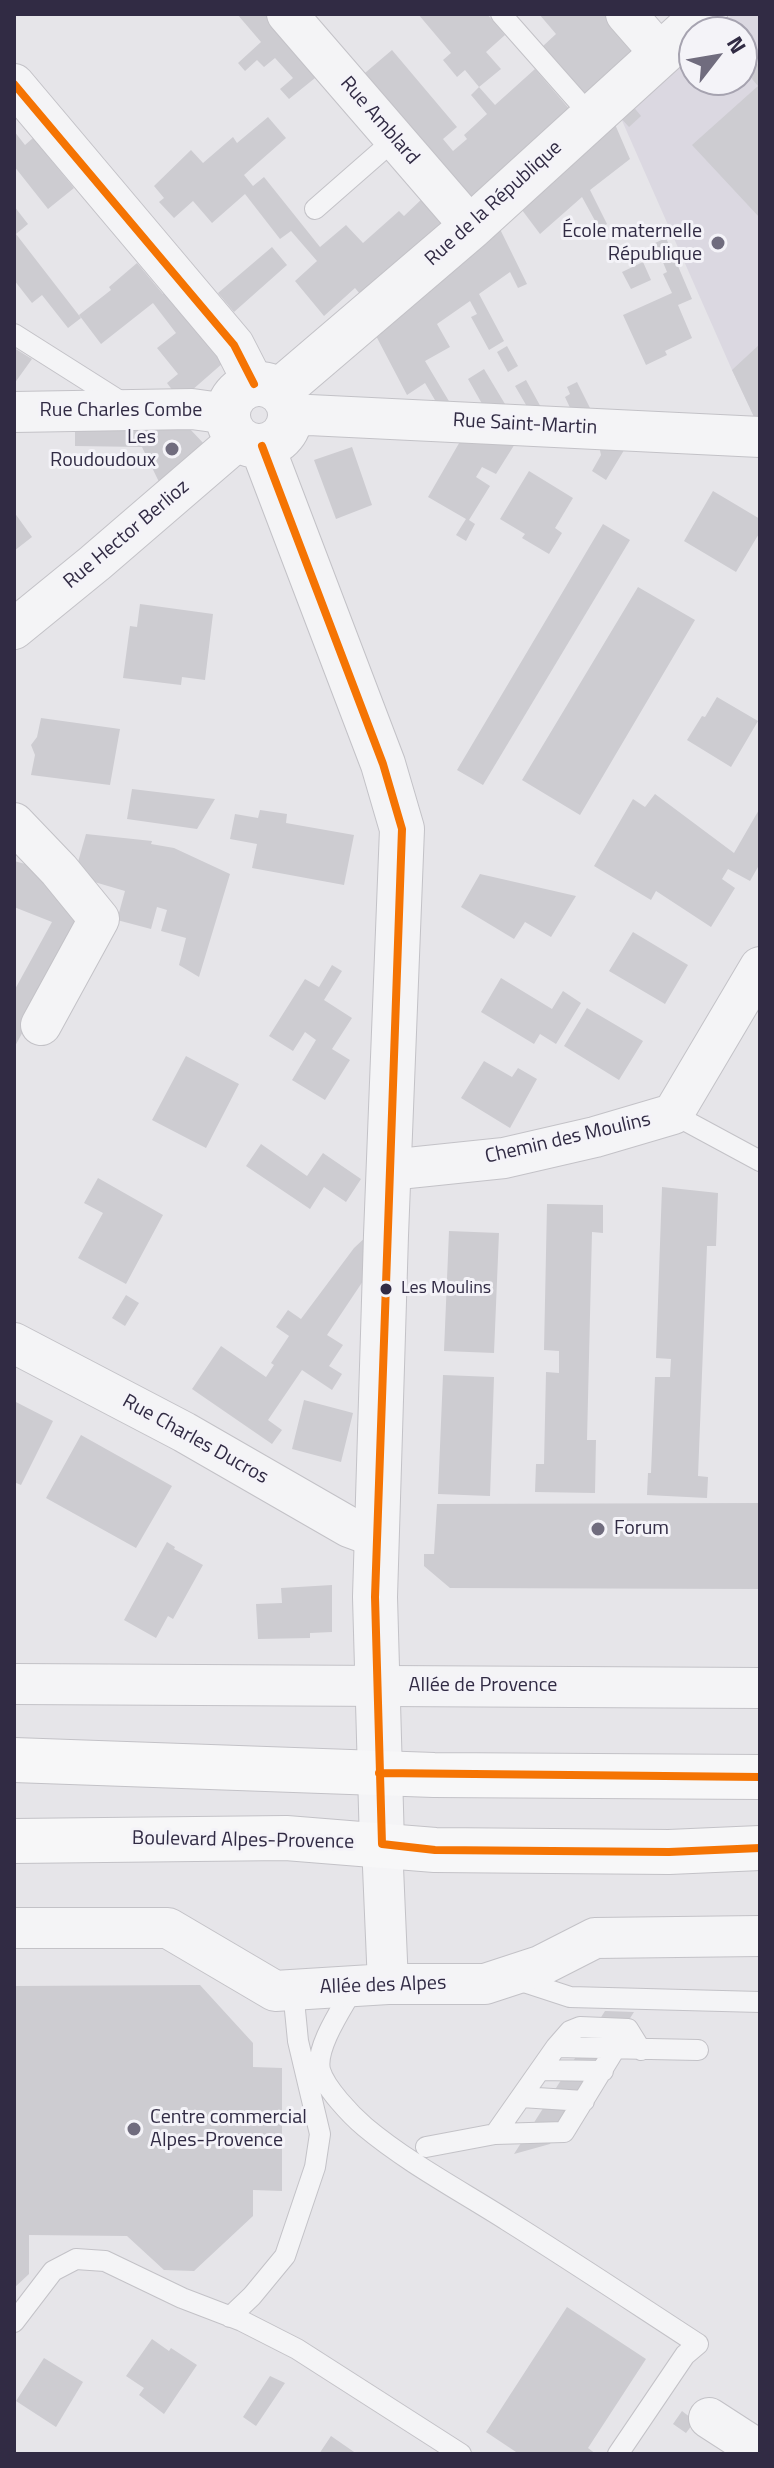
<!DOCTYPE html>
<html>
<head>
<meta charset="utf-8">
<style>
	body { margin:0 }
	#map { position:relative; width:774px; height:2468px; overflow:hidden; background:#e6e5e9; font-family:"Titillium Web",sans-serif }
	canvas { display:block }
	.frame { position:absolute; inset:0; border:16px solid #312b44; pointer-events:none }
	.north { position:absolute; left:678px; top:16px; width:80px; height:80px; box-sizing:border-box; background:#f4f3f8; border:2px solid #a6a3b0; border-radius:50%; rotate:59deg; font-size:22px; font-weight:700; line-height:32px; text-align:center; color:#312b44 }
	.north::after { content:''; display:block; margin:auto; width:28px; height:36px; background:#706c7e; clip-path:polygon(50% 0,100% 100%,50% 72%,0 100%) }
</style>
</head>
<body>
<div id="map">
<canvas width="774" height="2468"></canvas>
<div class="frame"></div>
<div class="north">N</div>
</div>
<script>
const ctx = document.querySelector('canvas').getContext('2d');
ctx.lineJoin = 'round';
function fillPath(path, color) {
  ctx.fillStyle = color;
  ctx.fill(path, 'evenodd');
}
function strokePath(path, color, width, dash) {
  ctx.strokeStyle = color;
  ctx.lineWidth = width;
  ctx.lineCap = dash ? 'butt' : 'round';
  ctx.setLineDash(dash || []);
  ctx.stroke(path);
}
function drawText(font, color, halo, rows, align = 'center') {
  ctx.font = font + ' "Titillium Web",sans-serif';
  ctx.lineWidth = 6;
  ctx.setLineDash([]);
  ctx.textBaseline = 'middle';
  ctx.strokeStyle = halo;
  ctx.fillStyle = color;
  for (const [text, x, y, turn = 0] of rows) {
    ctx.save();
    ctx.translate(x, y);
    ctx.rotate((+turn || 0) * Math.PI / 180);
    ctx.textAlign = isNaN(turn) ? turn : align;
    if (halo) ctx.strokeText(text, 0, 0);
    ctx.fillText(text, 0, 0);
    ctx.restore();
  }
}
fillPath(new Path2D(`
	M733,14H760V417L754,416L732,370L620,116L694,49V80H742V32H713Z`), '#dbd8e1');
fillPath(new Path2D(`
	M237,14H268L320,74L289,99L280,89L293,78L275,58L264,67L257,60L245,71L238,63L261,42Z
	M418,14H487L505,35L486,52L501,69L479,87L465,70L457,77L443,60L451,53Z
	M539,14H609L641,49L588,97L543,46L556,34Z
	M392,50L457,127L443,139L453,151L467,139L464,135L487,114L471,95L479,87L495,105L535,69L572,112L468,206L359,78Z
	M760,62V218L692,145L758,86L747,73Z
	M632,105L641,116L629,127L619,116Z
	M268,117L286,138L244,175L253,186L264,177L320,247L346,225L363,243L399,211L404,216L425,196L448,223L365,300L355,288L324,316L295,281L317,261L291,231L280,239L245,194L212,223L193,201L174,218L159,202L164,198L154,186L191,150L203,163L233,137L237,143Z
	M614,122L630,159L590,190L607,224L599,228L582,197L540,234L519,206Z
	M14,131L25,145L33,138L74,188L48,209L14,166Z
	M14,206L28,224L16,234L81,318L68,328L42,295L32,303L14,280Z
	M498,225L527,284L518,288L510,272L479,294L504,341L489,350L471,317L477,314L470,301L437,324L450,347L425,361L453,408L439,407L425,383L407,395L374,332Z
	M666,238L692,299L678,305L692,338L665,351L667,355L646,365L623,315L672,293L663,274L667,272L655,243Z
	M272,247L287,265L234,312L218,293Z
	M643,262L651,280L631,289L622,272Z
	M137,263L163,294L167,291L223,363L191,391H173L167,383L178,374L157,348L176,333L153,303L101,344L79,315L111,290L109,287Z
	M760,344V417H754L732,370Z
	M507,346L518,366L508,372L497,352Z
	M14,348L32,359L14,384Z
	M484,369L508,409H485L468,379Z
	M526,380L543,411L529,410L515,386Z
	M577,382L592,412H572L565,397L570,394L567,387Z
	M75,428H189L206,446L160,484L142,447L75,446Z
	M462,438L518,439L496,474L482,467L476,477L490,486L469,520L475,524L466,541L456,535L466,519L428,497Z
	M598,441L629,442L606,480L592,471L601,455Z
	M352,447L372,505L336,519L314,460Z
	M529,471L573,498L555,528L562,533L549,554L522,538L525,534L500,519Z
	M713,491L760,519V532L736,572L684,541Z
	M14,512L32,537L14,551Z
	M603,524L630,540L483,785L457,770Z
	M638,587L695,620L580,815L522,780Z
	M140,604L213,614L205,680L182,677L181,685L123,678L130,626L137,627Z
	M717,697L758,721L731,767L687,740L702,716L705,717Z
	M41,718L120,729L110,785L31,775L35,755L31,745L37,737Z
	M132,789L215,799L197,829L127,819Z
	M655,794L734,853L760,808V868L758,867L750,881L728,869L722,879L735,888L711,927L656,891L651,900L594,866L633,799L645,807Z
	M260,810L287,814L286,823L354,835L344,885L252,868L257,844L230,839L235,814L258,818Z
	M86,834L152,841L151,844L174,848L230,874L199,977L179,965L186,938L161,931L167,910L157,907L151,929L117,920L125,891L74,876Z
	M14,861L33,866L85,918L14,1048V991L52,922L14,907Z
	M480,874L576,896L551,937L525,922L514,939L461,907Z
	M633,932L688,965L665,1004L609,971Z
	M332,965L342,971L324,1000L352,1018L332,1049L350,1060L325,1100L292,1080L316,1040L305,1032L293,1051L269,1036L305,979L319,987Z
	M501,978L552,1009L563,991L581,1003L556,1044L540,1034L534,1044L481,1012Z
	M587,1008L643,1041L619,1080L564,1046Z
	M186,1056L239,1084L206,1148L152,1120Z
	M484,1061L512,1077L518,1068L537,1079L510,1128L461,1098Z
	M261,1144L307,1176L323,1153L361,1179L346,1202L324,1187L310,1209L246,1166Z
	M98,1178L163,1215L126,1284L78,1258L103,1213L84,1203Z
	M662,1187L718,1193L716,1246H707L698,1476L708,1477L707,1498L647,1495L648,1473H651L655,1377H670L671,1359L656,1358Z
	M547,1204L603,1205V1233L592,1232L587,1440H596L595,1493L535,1492L536,1464H544L546,1372L559,1373V1351L544,1350Z
	M449,1231L499,1233L494,1353L444,1351Z
	M370,1233L369,1272L327,1335L343,1345L329,1366L342,1374L332,1390L302,1370L268,1420L282,1430L272,1444L192,1389L221,1346L266,1377L274,1365L271,1363L289,1336L276,1327L288,1310L301,1319L354,1248Z
	M126,1295L139,1303L125,1326L112,1318Z
	M443,1375L494,1377L490,1496L438,1494Z
	M304,1400L353,1413L341,1462L292,1449Z
	M14,1401L53,1421L21,1485L14,1482Z
	M81,1435L172,1486L136,1548L46,1498Z
	M760,1503V1589L450,1588L424,1566V1554H434L437,1504Z
	M167,1542L175,1547L174,1549L203,1565L173,1619L168,1616L156,1638L124,1620Z
	M332,1585V1632L310,1633V1638L258,1639L256,1604L282,1603L281,1588Z
	M200,1985L253,2043V2067L282,2068V2191L253,2190V2216L194,2271L164,2270L127,2236L29,2235V2274L14,2288V1986Z
	M605,2011L634,2012L550,2144L514,2154Z
	M567,2307L646,2359L588,2448L596,2454H519L486,2432Z
	M152,2339L169,2351L171,2348L197,2365L164,2414L139,2395L144,2388L126,2376Z
	M44,2358L83,2382L56,2427L16,2401Z
	M270,2376L285,2383L256,2426L243,2417Z
	M682,2411L695,2421L686,2433L673,2424Z
	M331,2436L357,2454H319Z`), '#cdccd1');
const service = new Path2D(`
	M501,14L591,116
	M315,209L395,139
	M14,334L123,403
	M673,1114L760,1161
	M515,1979L570,1997L760,2002
	M354,1987C343,2007 315,2047 320,2070C325,2088 351,2115 365,2127C408,2163 461,2191 508,2221C572,2261 635,2303 698,2344L685,2355L618,2454
	M556,2047L570,2031L580,2027L628,2029L641,2050
	M540,2070L603,2071
	M521,2097L584,2101
	M495,2134L564,2132L615,2049
	M426,2147L495,2134L556,2047L698,2050
	M230,2317L252,2296L285,2256L315,2167L320,2134L298,2041L293,1990
	M14,2322L53,2271L76,2259L105,2261L182,2298L242,2321L297,2349L461,2454`);
const minor = new Path2D(`
	M287,14L471,227
	M626,14L661,54
	M14,84L234,345L254,384
	M14,412L192,409L228,414
	M290,418L309,415L760,437
	M14,629L95,563L239,439
	M14,823L59,870L99,919L41,1025
	M389,1170L504,1158L595,1137L673,1114L760,967
	M14,1343L184,1432L349,1527L376,1537
	M14,1684L760,1688
	M382,1844L388,1984
	M14,1928H168L275,1991L388,1984H485L540,1966L595,1938L760,1936
	M709,2418L760,2451`);
const tertiary = new Path2D(`
	M228 415a31 31 0 1 1 62 0a31 31 0 1 1-62 0Z
	M279,391L471,227L705,14
	M262,446L383,764L402,829L386,1235L375,1597L382,1844`);
const primary = new Path2D(`
	M14,1760L434,1775L760,1777
	M14,1841L286,1838L435,1850L669,1852L760,1848`);
strokePath(service, '#c3c2c7', 22);
strokePath(minor, '#c3c2c7', 42);
strokePath(tertiary, '#c3c2c7', 46);
strokePath(primary, '#c3c2c7', 46);
strokePath(service, '#f4f4f6', 20);
strokePath(minor, '#f4f4f6', 40);
strokePath(tertiary, '#f4f4f6', 44);
strokePath(primary, '#f7f7f8', 44);
strokePath(new Path2D(`
	M14,84L234,345L254,384
	M262,446L383,764L402,829L375,1597L382,1844L435,1850L669,1852L760,1848
	M379,1773L760,1777`), '#f57403', 8);
for (const [x, y, r, color] of [
	[718,243,8,"#706c7e"],
	[172,449,8,"#706c7e"],
	[386,1289,7,"#312b44"],
	[598,1529,8,"#706c7e"],
	[134,2129,8,"#706c7e"]
]) {
  const dot = new Path2D();
  dot.arc(x, y, r, 0, 2 * Math.PI);
  ctx.fillStyle = color;
  ctx.fill(dot);
  strokePath(dot, '#f4f3f8', 3);
}
drawText('18px', '#312b44', '#f4f3f8', [
	["Les Moulins",401,1289]
], 'left');
drawText('20px', '#312b44', '#f4f3f8', [
	["Rue Amblard",379,121,49],
	["Rue de la République",494,204,-42],
	["Rue Charles Combe",121,411],
	["Rue Saint-Martin",525,425,3],
	["Rue Hector Berlioz",127,535,-40],
	["Chemin des Moulins",568,1139,-13],
	["Rue Charles Ducros",195,1440,29],
	["Allée de Provence",483,1686],
	["Boulevard Alpes-Provence",243,1841,1],
	["Allée des Alpes",383,1986,-2]
]);
drawText('20px', '#312b44', '#f4f3f8', [
	["École maternelle",702,232],
	["République",702,255],
	["Les",156,438],
	["Roudoudoux",156,461],
	["Forum",614,1529,"left"],
	["Centre commercial",150,2118,"left"],
	["Alpes-Provence",150,2141,"left"]
], 'right');
</script>
</body>
</html>
